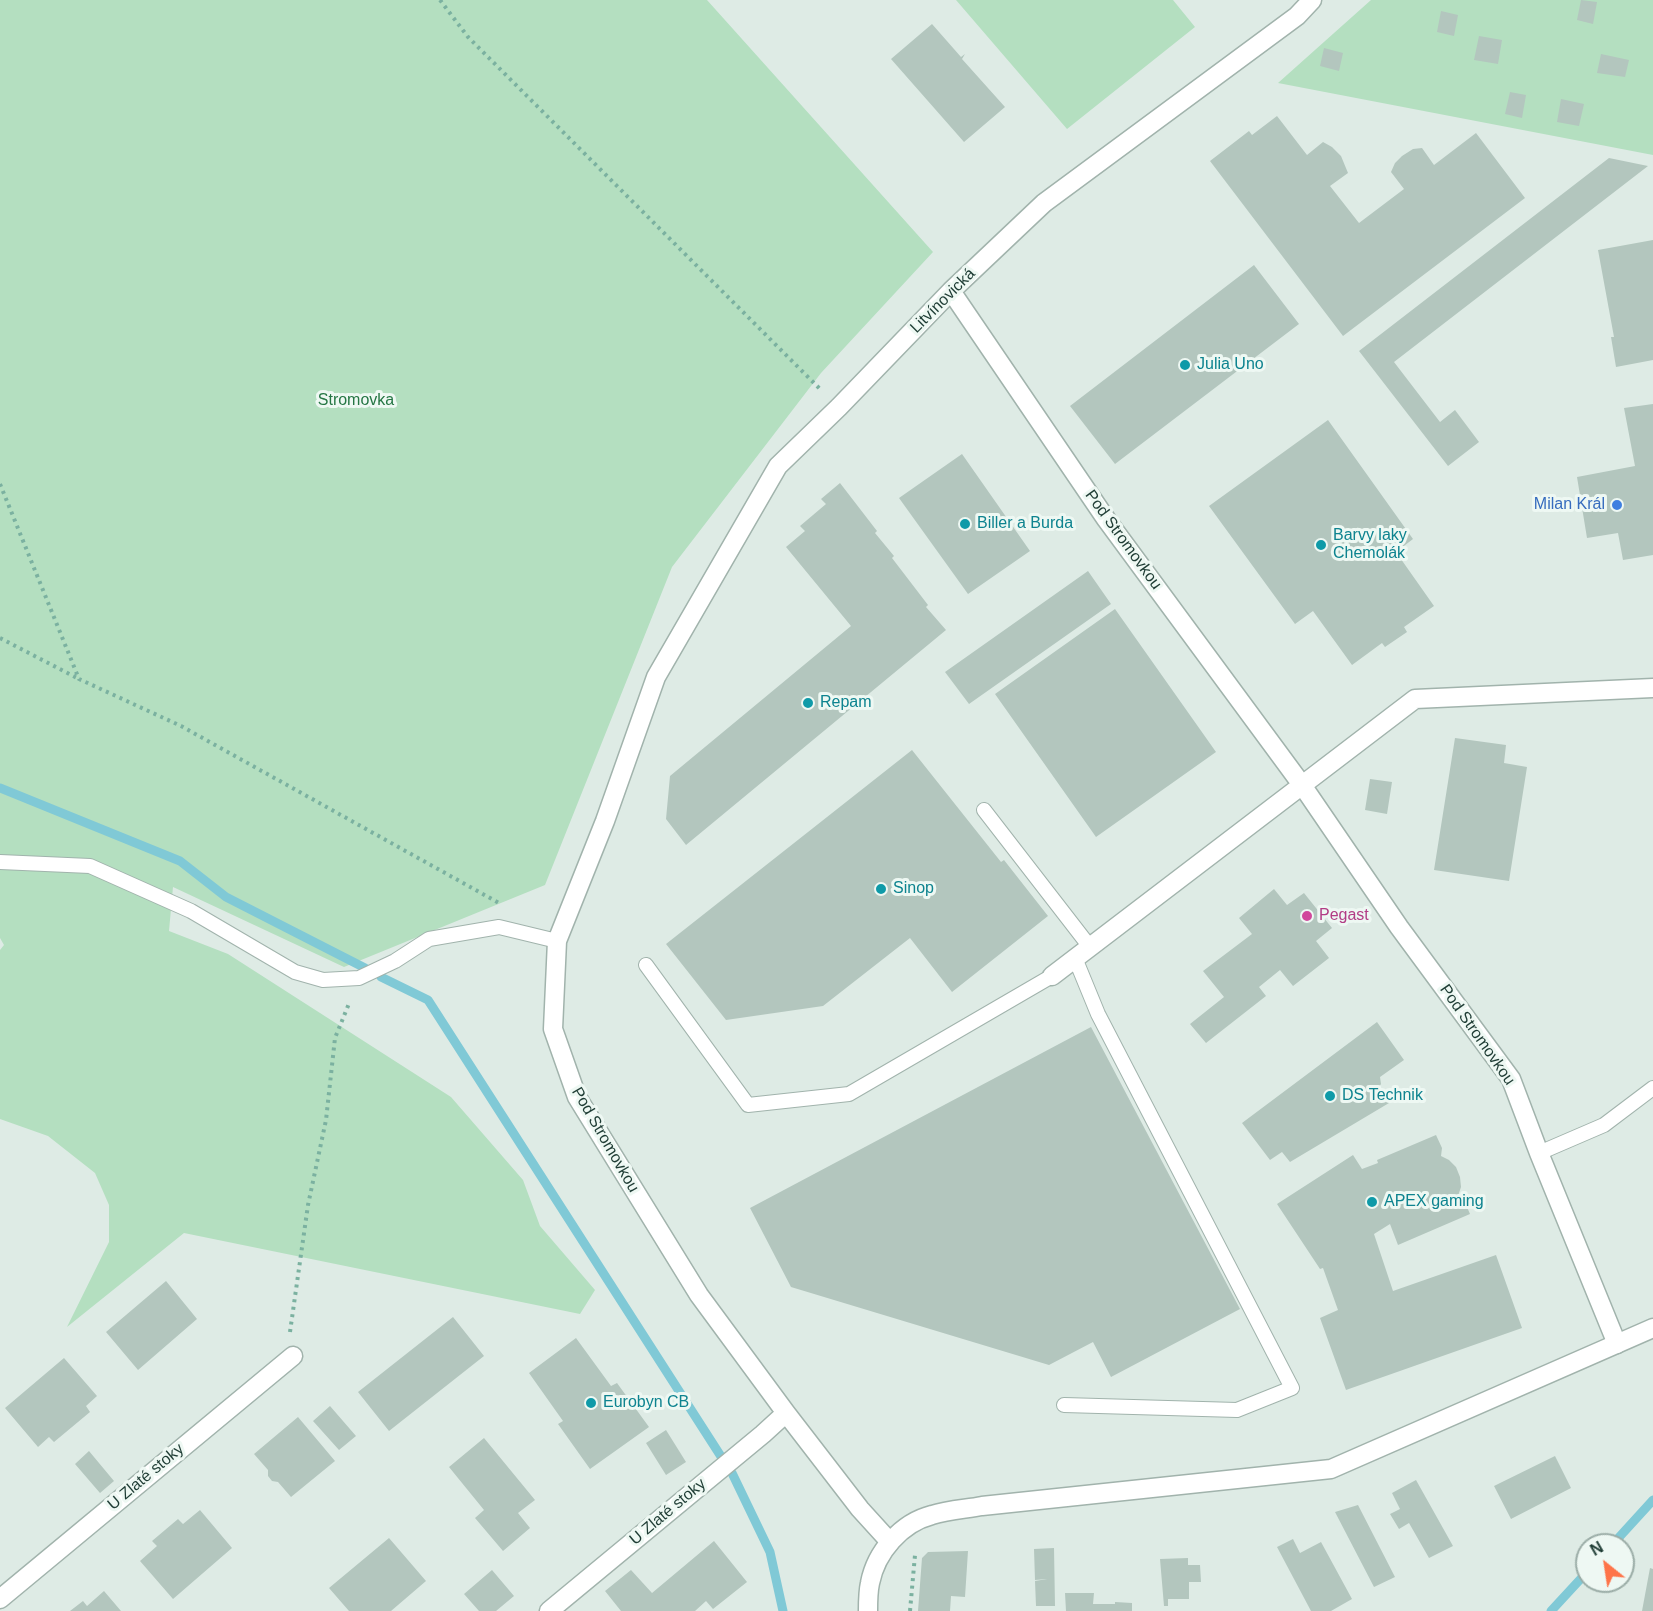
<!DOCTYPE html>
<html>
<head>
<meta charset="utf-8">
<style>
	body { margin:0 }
	#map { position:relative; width:1653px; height:1611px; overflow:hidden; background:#deebe5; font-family:Arial,sans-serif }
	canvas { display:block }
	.north { position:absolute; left:1575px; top:1533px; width:60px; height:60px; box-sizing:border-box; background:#eef8f3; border:2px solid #9bada7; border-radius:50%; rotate:330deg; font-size:16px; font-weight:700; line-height:24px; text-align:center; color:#1e3c34 }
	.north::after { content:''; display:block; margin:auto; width:21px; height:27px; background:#fe7449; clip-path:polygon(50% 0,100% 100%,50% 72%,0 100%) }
</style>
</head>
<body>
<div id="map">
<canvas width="1653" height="1611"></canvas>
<div class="north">N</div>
</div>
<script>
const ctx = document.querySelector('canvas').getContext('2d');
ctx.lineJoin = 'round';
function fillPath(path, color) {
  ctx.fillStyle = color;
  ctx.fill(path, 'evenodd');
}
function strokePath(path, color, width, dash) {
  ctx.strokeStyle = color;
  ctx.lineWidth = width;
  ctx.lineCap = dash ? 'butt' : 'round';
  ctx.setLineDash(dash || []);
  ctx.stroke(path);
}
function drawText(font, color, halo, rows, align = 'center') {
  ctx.font = font + ' Arial,sans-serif';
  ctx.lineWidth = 6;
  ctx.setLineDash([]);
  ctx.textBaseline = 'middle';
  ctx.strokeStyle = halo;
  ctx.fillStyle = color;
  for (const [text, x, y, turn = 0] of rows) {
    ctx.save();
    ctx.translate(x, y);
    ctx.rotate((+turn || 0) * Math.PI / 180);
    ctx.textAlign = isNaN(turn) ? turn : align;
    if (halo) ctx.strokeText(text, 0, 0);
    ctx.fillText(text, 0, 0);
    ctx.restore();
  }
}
fillPath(new Path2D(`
	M0,0H707L933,252L821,373L672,567L545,885L344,967L173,887L169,931L228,954L451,1097L523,1180L540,1226L595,1290L580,1314L184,1233L67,1327L109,1242V1205L95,1173L48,1136L0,1119V950L4,945L0,938Z
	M956,0H1173L1195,27L1067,129Z
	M1371,0H1653V155L1278,83Z`), '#b4dfc0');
strokePath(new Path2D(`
	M0,788L180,861L226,897L365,968
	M381,977L428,1000L722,1458
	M732,1473L770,1552L783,1611
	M1612,1545L1653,1500
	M1551,1611L1587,1572`), '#80c9d6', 9);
fillPath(new Path2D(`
	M1581,0L1597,2L1593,24L1577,20Z
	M1441,11L1458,15L1454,36L1437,32Z
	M932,24L961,57L965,54L962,59L1005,107L964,142L891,59Z
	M1479,36L1502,40L1498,64L1474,60Z
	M1324,48L1343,53L1339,71L1320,66Z
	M1601,54L1629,60L1625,77L1597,73Z
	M1510,92L1526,95L1522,118L1505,114Z
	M1561,99L1584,104L1579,126L1557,122Z
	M1277,116L1307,155L1323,142L1332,147L1341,156L1348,173L1330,186L1359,223L1404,189L1391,172L1395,163L1402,156L1413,149L1422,148L1434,165L1476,133L1525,198L1343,336L1210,161L1249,131L1252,135Z
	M1609,158L1648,166L1394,362L1440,422L1455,410L1479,442L1448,466L1359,351Z
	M1653,240V360L1616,367L1611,337H1614L1598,250Z
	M1254,265L1299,324L1115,464L1070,406Z
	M1653,404V555L1623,560L1618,533L1587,538L1577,477L1635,466L1624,408Z
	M1328,420L1413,539L1396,552L1434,606L1404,627L1407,632L1385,647L1382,643L1352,665L1313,611L1295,624L1209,506Z
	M962,454L1030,551L968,594L899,498Z
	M840,483L877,531L875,533L894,556L892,558L928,605L926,607L946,630L686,845L666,819L670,776L851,626L786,547L805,531L800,526L826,504L821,499Z
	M1088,571L1111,604L969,704L945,672Z
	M1115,609L1216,752L1096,837L995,694Z
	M1455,738L1506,745L1504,763L1527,767L1509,881L1434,870Z
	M912,750L1001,862L1004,860L1048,916L952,992L910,938L823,1006L726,1020L666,944Z
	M1370,779L1392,782L1387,814L1365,810Z
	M1274,889L1287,905L1304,893L1332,928L1316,941L1329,958L1293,986L1280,970L1259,987L1266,996L1206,1043L1190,1024L1224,997L1203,971L1252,934L1239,918Z
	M1377,1022L1404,1060L1380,1077L1381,1084L1377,1090L1389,1103L1290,1162L1282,1152L1270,1160L1242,1123Z
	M1091,1027L1240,1309L1111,1377L1093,1342L1049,1365L791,1287L750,1208Z
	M1436,1135L1442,1148L1441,1156L1449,1160L1456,1167L1460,1177L1461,1187L1458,1196L1464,1200L1470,1214L1398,1245L1390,1224L1374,1234L1393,1291L1496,1255L1522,1328L1346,1390L1320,1318L1338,1310L1323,1268L1320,1269L1277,1204L1353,1155L1362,1169L1378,1163L1377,1160Z
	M166,1281L197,1319L138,1370L106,1332Z
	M453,1317L484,1356L389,1431L358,1392Z
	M576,1338L611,1386L617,1383L649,1427L590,1469L558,1424L563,1421L529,1373Z
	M64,1358L97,1396L86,1406L90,1412L54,1442L49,1437L38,1447L5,1408Z
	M330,1406L356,1436L339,1450L313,1421Z
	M298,1417L335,1461L291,1497L278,1482L272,1481L268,1476V1470L254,1454Z
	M666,1430L686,1462L666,1475L646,1443Z
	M484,1438L535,1500L518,1513L530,1528L503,1551L475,1518L484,1510L449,1467Z
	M89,1451L114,1481L100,1493L75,1464Z
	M1555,1456L1571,1488L1511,1519L1494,1486Z
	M1416,1480L1453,1546L1429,1558L1409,1523L1399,1529L1390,1514L1400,1509L1392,1493Z
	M1358,1505L1395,1577L1374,1587L1335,1512Z
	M200,1510L232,1548L173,1599L140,1561L157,1546L152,1541L178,1519L183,1524Z
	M389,1538L426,1581L391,1611H349L329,1588Z
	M1293,1539L1300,1553L1321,1542L1352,1599L1331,1611H1311L1277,1547Z
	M714,1541L747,1582L713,1609L706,1601L695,1611H621L605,1591L631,1570L652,1593Z
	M1054,1548L1055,1606H1036L1035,1581L1047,1579L1035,1580L1034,1549Z
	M968,1551L965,1597L951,1596L950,1611H918L922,1558L928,1552Z
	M1188,1558V1565H1200L1201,1582H1189V1599H1168V1606H1164L1160,1559Z
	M1650,1568L1653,1569V1611H1642Z
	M492,1570L514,1596L496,1611H479L464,1594Z
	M104,1591L121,1611H70L83,1601L87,1606Z
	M1065,1593H1094L1093,1604H1115V1602L1132,1603V1611H1066Z`), '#b3c6be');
const service = new Path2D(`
	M984,810L1090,947
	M0,862L90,866L191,911L295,972L323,980L359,978L395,961L429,939L499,927L557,941
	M646,965L748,1105L849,1094L1052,976
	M1539,1153L1604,1125L1653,1088
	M1064,1405L1237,1410L1292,1388L1098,1014L1075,958`);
const minor = new Path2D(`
	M951,291L1106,519L1302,785L1399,927L1511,1079L1539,1153L1617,1344
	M1052,976L1415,699L1653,688
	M890,1542L860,1509L786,1413L699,1295L577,1097L553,1029L557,941L605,821L656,677L778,466L839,407L951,291L1044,203L1297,16L1312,0
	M0,1599L293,1356
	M549,1611L763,1434L786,1413`);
const tertiary = new Path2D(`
	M868,1611C868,1602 868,1592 870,1583C876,1552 901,1523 932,1515C948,1510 966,1509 982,1506L1331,1469L1653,1328`);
strokePath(service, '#a1b3ac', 16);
strokePath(minor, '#a1b3ac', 21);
strokePath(tertiary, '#a1b3ac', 21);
strokePath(new Path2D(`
	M440,0L468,37L821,390
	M0,484L79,679L181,726L499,903
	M0,638L79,679
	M290,1332L308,1205L326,1120L335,1038L350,1001
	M910,1611L915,1555`), '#7bb1a0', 4, [3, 4.5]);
strokePath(service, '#fff', 14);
strokePath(minor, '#fff', 18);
strokePath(tertiary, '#fff', 18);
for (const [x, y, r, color] of [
	[1185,365,6,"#0f9aa8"],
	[1617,505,6,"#3f7fe0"],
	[965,524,6,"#0f9aa8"],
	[1321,545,6,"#0f9aa8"],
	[808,703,6,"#0f9aa8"],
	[881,889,6,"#0f9aa8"],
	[1307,916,6,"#d1479c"],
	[1330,1096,6,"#0f9aa8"],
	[1372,1202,6,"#0f9aa8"],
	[591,1403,6,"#0f9aa8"]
]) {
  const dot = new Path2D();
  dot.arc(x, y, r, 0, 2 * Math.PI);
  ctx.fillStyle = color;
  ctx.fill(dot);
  strokePath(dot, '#eef8f3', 2);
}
drawText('16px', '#1e3c34', '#eef8f3', [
	["Litvínovická",943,301,-45],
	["Pod Stromovkou",1123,540,54],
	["Pod Stromovkou",1477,1035,55],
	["Pod Stromovkou",605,1140,60],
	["U Zlaté stoky",146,1477,-40],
	["U Zlaté stoky",668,1512,-40]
]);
drawText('16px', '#0d838f', '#eef8f3', [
	["Julia Uno",1197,365],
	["Biller a Burda",977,524],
	["Barvy laky",1333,536],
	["Chemolák",1333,554],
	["Repam",820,703],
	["Sinop",893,889],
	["DS Technik",1342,1096],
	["APEX gaming",1384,1202],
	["Eurobyn CB",603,1403]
], 'left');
drawText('16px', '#257644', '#eef8f3', [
	["Stromovka",356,401]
]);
drawText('16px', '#366cbe', '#eef8f3', [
	["Milan Král",1605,505]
], 'right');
drawText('16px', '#b23c85', '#eef8f3', [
	["Pegast",1319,916]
], 'left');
</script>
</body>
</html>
